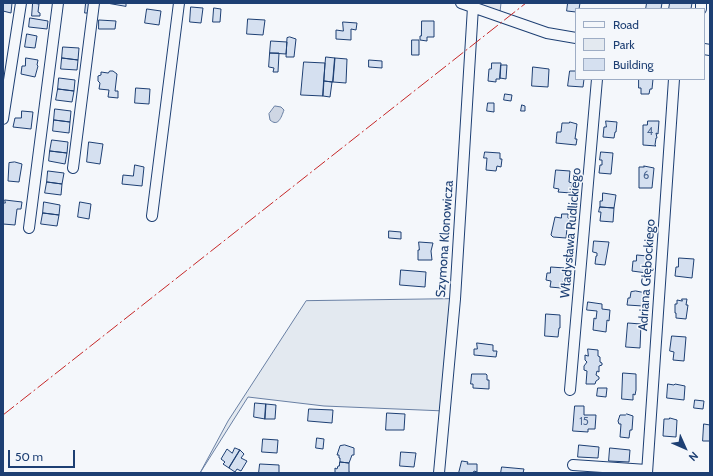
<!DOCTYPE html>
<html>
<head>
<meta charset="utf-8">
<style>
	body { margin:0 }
	#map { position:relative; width:713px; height:476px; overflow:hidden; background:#f4f7fb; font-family:Cabin,sans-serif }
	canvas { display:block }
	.frame { position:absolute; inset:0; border:4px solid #1d3f73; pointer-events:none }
	.legend { position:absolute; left:575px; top:8px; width:130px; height:72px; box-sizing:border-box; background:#f4f7fb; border:1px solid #9eadc5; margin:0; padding:5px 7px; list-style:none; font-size:12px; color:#1d3f73 }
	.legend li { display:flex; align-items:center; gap:8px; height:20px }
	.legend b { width:20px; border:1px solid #9eadc5 }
	.north { position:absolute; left:665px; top:428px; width:40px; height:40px; -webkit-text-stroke:3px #f4f7fb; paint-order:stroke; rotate:135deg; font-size:11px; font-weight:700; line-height:16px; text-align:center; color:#1d3f73 }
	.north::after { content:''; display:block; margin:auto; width:14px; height:18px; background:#1d3f73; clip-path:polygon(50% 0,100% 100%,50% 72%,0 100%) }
	.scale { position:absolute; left:8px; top:450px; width:67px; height:18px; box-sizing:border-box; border:2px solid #1d3f73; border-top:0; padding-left:5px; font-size:12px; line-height:14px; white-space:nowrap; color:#1d3f73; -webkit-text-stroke:3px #f4f7fb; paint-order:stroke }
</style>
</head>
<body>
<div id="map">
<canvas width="713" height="476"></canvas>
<div class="frame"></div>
<ul class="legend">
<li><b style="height:5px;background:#f4f7fb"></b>Road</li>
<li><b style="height:11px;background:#e3e9f0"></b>Park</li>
<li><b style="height:11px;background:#d5e0f0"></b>Building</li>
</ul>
<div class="north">N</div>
<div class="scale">50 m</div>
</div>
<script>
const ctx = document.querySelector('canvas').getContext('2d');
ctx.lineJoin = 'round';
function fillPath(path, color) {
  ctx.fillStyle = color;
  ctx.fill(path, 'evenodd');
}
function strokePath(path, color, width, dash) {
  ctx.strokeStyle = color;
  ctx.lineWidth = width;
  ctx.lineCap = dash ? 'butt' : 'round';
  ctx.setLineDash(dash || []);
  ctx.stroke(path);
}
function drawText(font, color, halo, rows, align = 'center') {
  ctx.font = font + ' Cabin,sans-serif';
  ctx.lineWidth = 3;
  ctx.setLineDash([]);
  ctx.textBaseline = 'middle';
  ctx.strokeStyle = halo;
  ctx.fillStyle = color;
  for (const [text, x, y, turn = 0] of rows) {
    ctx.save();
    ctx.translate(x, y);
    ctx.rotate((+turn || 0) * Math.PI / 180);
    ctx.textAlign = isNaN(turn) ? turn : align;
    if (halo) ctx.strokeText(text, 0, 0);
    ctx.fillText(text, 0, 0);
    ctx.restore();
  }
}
const green = new Path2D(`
	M455,299L445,411L324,406L248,397L200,473L228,421L306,301Z`);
fillPath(green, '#e3e9f0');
strokePath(green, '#687fa3', 1);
const parking = new Path2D(`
	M476,3H501L500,12Z`);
fillPath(parking, '#e3e8f0');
strokePath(parking, '#687fa3', 1);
const water = new Path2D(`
	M275,106L281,107L284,110C281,118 278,127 270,120L269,114Z`);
fillPath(water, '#cfd7e4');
strokePath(water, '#687fa3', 1);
const building = new Path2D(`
	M3,3H12L11,13L3,11Z
	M33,3L39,4L38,12L40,13V16H32Z
	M86,3H92L91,13H85Z
	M107,3H126V6Z
	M568,3H580L579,9H576V12L567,11Z
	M647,3H662L661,9H646Z
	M670,3H692L691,9H669Z
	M191,7L203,8L201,23L190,22Z
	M214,8L221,9L220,22H213Z
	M147,9L161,11L159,25L145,23Z
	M30,18L48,21L47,29L29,27Z
	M248,19L265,20L263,35L247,34Z
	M99,20L116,21L115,29H99Z
	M422,21H434V37H427V41L420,40V36H421Z
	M343,22L357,23L356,30L351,29V40L336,39V30L343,31Z
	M27,34L37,36L35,48L25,47Z
	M290,37L296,39L294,57H286L287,38Z
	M412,40H419V55H412Z
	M271,41L287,42L286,54L270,53Z
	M63,47L79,48L78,60L62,58Z
	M270,53H279L278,72H273L274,68L269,67Z
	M326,57L335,58L333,82L324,81Z
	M26,58L38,60L37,65L38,66L35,77L21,74L22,66H25Z
	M62,58L78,60L77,70L61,69Z
	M335,58L347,59L346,83L333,82Z
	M369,60L382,61V68L369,67Z
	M304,62L325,63L323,96L301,95Z
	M492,63H501L500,79H496V82L488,81L489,69H491Z
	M501,65H507L506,79L500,78Z
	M533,67L549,69L548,87L532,86Z
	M110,71H113L117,74L115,91H118V98L108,97L109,90L99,89L100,83L98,81V76L101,75V72L108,73Z
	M570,71H576V79H584L583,87L568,86Z
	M59,78L75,80L74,91L58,89Z
	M639,79H653L652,89H650L649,94H641V88H639Z
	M324,81L332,82L330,97L323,96Z
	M136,88L150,89L149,104L135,103Z
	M58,89L74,91L72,102L56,100Z
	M505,94L512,95L511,101L504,100Z
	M488,103H494V112L487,111Z
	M522,105L525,106V111H521Z
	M55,109L71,111L70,122L54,120Z
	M22,111L33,112L31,129L13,127L15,118H21Z
	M54,120L70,122L69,133L53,131Z
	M606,121L617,122L616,132H615L614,138L603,137L604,127H606Z
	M648,121H659L658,134L656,133L657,138H656L655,145L656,146L643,145V125H647Z
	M570,122L577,124L575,139H577L576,145L556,143L557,132H561L562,123H569Z
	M52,140L68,142L67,153L50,151Z
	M89,142L103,144L100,164L87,162Z
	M50,151L67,153L65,164L49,161Z
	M485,152L500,153V159H502L501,167L497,166L496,171L486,170L487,158H484Z
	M601,152L613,153L611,174L599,173L600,165H602V160H600Z
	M15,162L22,164L19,182L8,181L9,163Z
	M135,165L144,167L142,186L122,184L123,175L133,176Z
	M644,166L654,168L652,188H639V167H644Z
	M556,170L570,171L569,182L572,183L571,193L558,192L559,189L554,188Z
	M48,171L64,173L62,184L47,182Z
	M47,182L62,184L61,195L45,193Z
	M603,193L616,195L614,208L600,207V201H602Z
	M5,200L22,202L21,209H17L15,225L3,224V203H5Z
	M44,202L60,205L59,215L43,213Z
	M80,202L91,204L89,219L78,217Z
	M600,207L614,208L613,222L600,221L601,212H599Z
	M43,213L59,215L57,226L41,224Z
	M562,214H568V218L571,219L570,228H567L566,238L553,237L551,235L555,217L561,218Z
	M389,231L401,232V239L389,238Z
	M594,241L609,242L605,265L595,264L596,256H597V253L593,252Z
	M419,242L433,243L431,251L432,260H418V250H419Z
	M637,255L647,256L646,268H648L647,273L632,271L633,261H636Z
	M679,258L694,259L692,278L675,276L676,267H678Z
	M551,267L565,268L564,274H566L565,283L562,282L561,288L550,287L551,281L546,280L547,273H550Z
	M401,270L426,272L425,287L400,285Z
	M636,291L646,293V299L644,298L643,306L627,305L628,298H630L631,292Z
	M682,299H687L686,305H688L686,319L676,318V313H675V304H677V300L682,301Z
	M588,302L602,304V309L610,310L609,321L607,320L606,332L593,330L594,318L596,319L597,311L587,310Z
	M546,314L560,315V328H559L558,337L545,336Z
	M628,323L641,324L640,348L626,347Z
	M672,336L686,337L684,361L673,360L674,352L670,351Z
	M477,343L493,345V351H497L496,357L474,355V349H477Z
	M588,349L598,350V356L600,357V362L602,363V365L599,366V372L597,371L596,375L599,377V379L596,381L595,384H586L587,371L584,370V366L587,362L585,360V355L588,356Z
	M623,373L636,374V390L635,395L633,394V400L622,399Z
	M472,374H486L487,375V380H489V389L473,388V384H471Z
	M668,384L674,385L675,384L685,386L684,400L667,398Z
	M598,388H607L606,397L597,396Z
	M695,400L704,401L703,409L694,408Z
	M255,403L266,404L265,419L254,417Z
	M266,404L276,405L275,419H265Z
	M575,406H584V415H596L595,429H588V432L573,431Z
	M309,409L333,410L332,423L308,421Z
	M387,413L405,414L404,430H386Z
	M627,414L633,416L632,430H630L629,438L620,437L621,424H619L618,421L620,415H625Z
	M670,418L677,420L676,437L663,436L664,419H669Z
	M704,424L710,425V441H703Z
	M317,438L324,439L323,449L316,448Z
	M263,439L278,440L277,453L262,452Z
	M345,445L354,448V455H352L349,463L340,462V458H339V455H337L340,446Z
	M579,445L599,447L598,458L578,457Z
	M235,448L240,450L229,468L223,464L225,462L221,459L227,449L232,453Z
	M610,448L630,450L629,462L609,461Z
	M240,450L244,454L241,458L247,461L241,471L237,469L235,472L229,468Z
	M401,452L416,453L414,467L400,466Z
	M462,461L468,462L467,464H477V472L474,471L473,473H459Z
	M340,462L349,463V472L351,473H335V468L337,469L338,466H339Z
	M260,464L279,465V473H259Z
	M502,467L524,469L523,473H501Z`);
fillPath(building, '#d5e0f0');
strokePath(building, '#1d3f73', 1);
const minor = new Path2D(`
	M461,3L547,33L576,38
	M701,9V3
	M704,49L710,50
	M3,119L21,3
	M73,168L94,3
	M152,216L179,3
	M29,228L58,3
	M570,390L597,79
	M573,465L647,470
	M439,473L455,299L473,7
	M647,473L674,79`);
strokePath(minor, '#1d3f73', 12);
strokePath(minor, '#f4f7fb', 10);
strokePath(new Path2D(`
	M3,415L526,3`), '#c62828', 1, [14, 3, 2, 3]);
drawText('11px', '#4b6792', null, [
	["4",650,132],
	["6",646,176],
	["15",584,422]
]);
drawText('13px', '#1d3f73', '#f4f7fb', [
	["Władysława Rudlickiego",571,233,-85],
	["Szymona Klonowicza",445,239,-86],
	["Adriana Głębockiego",647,275,-86]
]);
</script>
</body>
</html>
